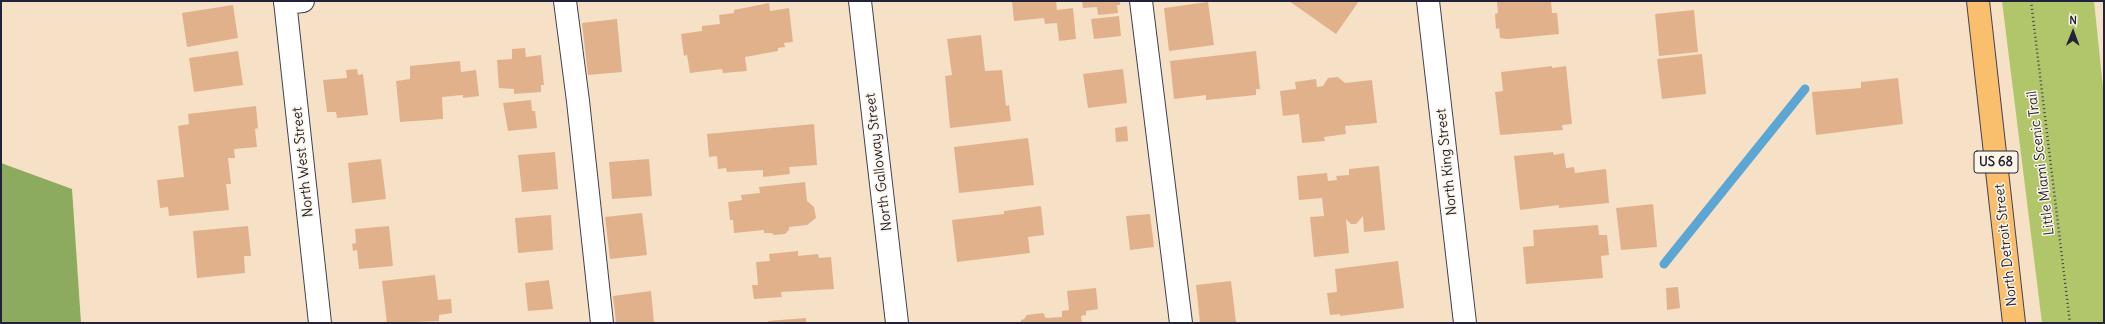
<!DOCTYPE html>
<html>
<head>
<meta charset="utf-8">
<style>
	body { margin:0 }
	#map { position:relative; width:2105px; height:324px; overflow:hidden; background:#f6e1c7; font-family:Delius,sans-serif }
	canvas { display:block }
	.frame { position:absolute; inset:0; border:2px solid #22223b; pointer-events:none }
	.north { position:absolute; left:2053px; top:12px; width:40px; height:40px; -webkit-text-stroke:3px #fcf5e5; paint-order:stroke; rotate:1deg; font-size:11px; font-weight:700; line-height:16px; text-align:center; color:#22223b }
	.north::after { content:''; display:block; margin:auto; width:14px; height:18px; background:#22223b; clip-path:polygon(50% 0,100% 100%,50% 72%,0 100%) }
</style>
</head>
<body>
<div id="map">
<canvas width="2105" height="324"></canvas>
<div class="frame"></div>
<div class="north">N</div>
</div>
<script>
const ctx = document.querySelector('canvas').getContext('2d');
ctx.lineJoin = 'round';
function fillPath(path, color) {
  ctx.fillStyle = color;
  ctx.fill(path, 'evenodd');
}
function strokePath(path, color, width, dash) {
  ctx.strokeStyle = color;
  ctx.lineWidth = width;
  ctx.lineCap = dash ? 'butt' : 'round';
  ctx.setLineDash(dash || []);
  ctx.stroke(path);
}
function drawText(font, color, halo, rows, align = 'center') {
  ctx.font = font + ' Delius,sans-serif';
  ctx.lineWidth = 3;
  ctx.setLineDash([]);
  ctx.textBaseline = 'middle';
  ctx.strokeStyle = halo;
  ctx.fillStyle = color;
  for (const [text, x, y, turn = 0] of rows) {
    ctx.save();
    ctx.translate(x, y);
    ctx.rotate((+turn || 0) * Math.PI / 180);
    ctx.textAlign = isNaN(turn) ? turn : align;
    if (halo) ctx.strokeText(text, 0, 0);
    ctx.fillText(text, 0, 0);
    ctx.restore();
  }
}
fillPath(new Path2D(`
	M2002,1H2094L2104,97V323H2042Z`), '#b1c66a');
fillPath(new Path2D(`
	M1,163L72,189L81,323H1Z`), '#8cab5e');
strokePath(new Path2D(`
	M1664,264L1805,89`), '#5ba6d3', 9);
fillPath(new Path2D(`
	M1012,1H1056L1057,10L1073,8L1076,39L1059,41L1057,23L1045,24L1044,18L1014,21Z
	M1082,1H1120V5H1117L1118,13L1098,15L1097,7L1083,8Z
	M1289,1H1359L1336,34Z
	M1504,1H1551L1552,13H1557L1559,34L1508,39L1500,38L1499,28L1496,29L1495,14L1498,13L1497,2Z
	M1208,2L1214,45L1169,51L1164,8Z
	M769,3L770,11L789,8L793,42L784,43L785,47L778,48V51L745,57L747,71L723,73L722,69L690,73L687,55L684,56L681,34L702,31V26L720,24L719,15L734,13V10Z
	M233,5L238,38L187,47L182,13Z
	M1694,10L1698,52L1659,56L1655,14Z
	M1119,16L1121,36L1094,39L1091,19Z
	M617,19L622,72L588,75L582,23Z
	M981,35L985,71L1002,70L1006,106L1009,105L1011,121L950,128L945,76L952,75L947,39Z
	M525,48L526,57L541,55L544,85H541V92L514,94V89L499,88L497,60L512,59V49Z
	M238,51L243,85L194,92L189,58Z
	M1256,51L1260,89H1256V95L1206,100V95L1174,99L1170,61Z
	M1702,54L1706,94L1662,99L1657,59Z
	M460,61L461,72L476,70L479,96L463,98V95L442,97L443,119L400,122L396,81L410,79V66Z
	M1552,66V68L1566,66L1572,124L1562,125L1563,130L1500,135L1495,92L1503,91L1501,72Z
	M357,69L358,75L363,74L368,115L337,118L336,112H327L323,80L347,78L346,70Z
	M1123,69L1127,103L1088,108L1083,74Z
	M1338,77L1345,83L1372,80L1377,123L1345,126L1346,134L1324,137L1325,141L1302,143L1299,114L1283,116L1280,91L1296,89L1295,82L1316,79L1317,87L1323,86L1328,78Z
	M1898,78L1903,124L1816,135L1812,92L1861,88V82Z
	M531,100L532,111H535L537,128L508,131L503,103Z
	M256,106L258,128L255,129L257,147L234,149L235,158H228L231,184H226L229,210L169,216L168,207L160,208L157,180L184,177L178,126L189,124L188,114Z
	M814,124L817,165L789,167L790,174L763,177V170L727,172L726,168L718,169L717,156L709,157L707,134Z
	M1127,126L1128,141L1116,142L1115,128Z
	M1028,138L1034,185L959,193L954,147Z
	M555,152L558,189L522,192L518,155Z
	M1553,152L1554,155L1564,153L1566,168L1574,167L1575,173L1606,169L1609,203L1559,208V205L1520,210L1514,156Z
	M381,159L386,199L352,203L348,163Z
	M649,159L652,196L612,199L609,162Z
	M1379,166L1385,230L1364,232L1363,216L1356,224H1351L1346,219L1349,253L1314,257L1310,217L1324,216L1322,198L1299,200L1297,176L1327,173L1328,181L1337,180L1336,176L1349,175V169Z
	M805,182L807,201L814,207L816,218L807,225L789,227V230L785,234L774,235L772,233H764V230L734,233L733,220H730L728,202L742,200L741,195L760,193L759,187Z
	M1653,204L1657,247L1621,250L1616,208Z
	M1041,206L1044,235L1028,237L1030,253L957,262L952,220L1004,214V211Z
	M642,213L647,255L610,259L605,217Z
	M1150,214L1154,247L1130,250L1126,216Z
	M551,215L553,250L518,253L515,218Z
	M1598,225L1599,235H1607L1609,255L1601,256L1603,278L1526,284L1523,247L1534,246L1533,230Z
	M248,226L251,256H244L245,273L197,278L193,231Z
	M389,226L393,266L359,269L357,250L353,251L352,244L356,243L355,229Z
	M798,251V256L818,254L819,258L831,257L834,289L781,292L782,297L754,299L752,285H758L756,262L770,261L769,254Z
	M1398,261L1404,308L1340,316V314L1330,315L1327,293L1337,292L1335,269Z
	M435,275L438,300L451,299L452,313L439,315V321L387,323L382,281Z
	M549,280L553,309L528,311L525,283Z
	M1231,281L1236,322L1200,323L1196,285Z
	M1678,287L1680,308L1667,310L1666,288Z
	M1096,288L1098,309L1086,311V315L1081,316L1082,323H1021V320L1024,319L1027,315L1043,313L1046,318L1062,317V311L1069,310L1067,291Z
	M651,291L654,323H616L613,296Z
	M806,318V323H769L768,321Z`), '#e1b18c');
const minor = new Path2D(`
	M285,1L320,323
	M565,1L578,101L602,323
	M860,1L897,323
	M1141,1L1181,323
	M1428,1L1465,323
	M285,3L303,1`);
const highway = new Path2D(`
	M1978,1L2014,323`);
strokePath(minor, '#423f50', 24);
strokePath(highway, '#423f50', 24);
strokePath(new Path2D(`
	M2031,1L2070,323`), '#423f50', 2.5, [1, 3]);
strokePath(minor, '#fff', 22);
strokePath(highway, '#f9bf6d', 22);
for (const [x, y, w] of [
	[1996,162,44]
]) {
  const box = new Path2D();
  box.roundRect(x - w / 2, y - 11, w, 22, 3);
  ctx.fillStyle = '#fcf5e5';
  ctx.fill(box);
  strokePath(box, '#22223b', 1);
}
drawText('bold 13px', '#22223b', null, [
	["US 68",1996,162]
]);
drawText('14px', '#22223b', '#fcf5e5', [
	["North West Street",303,162,-96],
	["North Galloway Street",879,162,-97],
	["North King Street",1447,162,-96],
	["Little Miami Scenic Trail",2041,163,-97],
	["North Detroit Street",2006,245,-96]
]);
</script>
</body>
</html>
